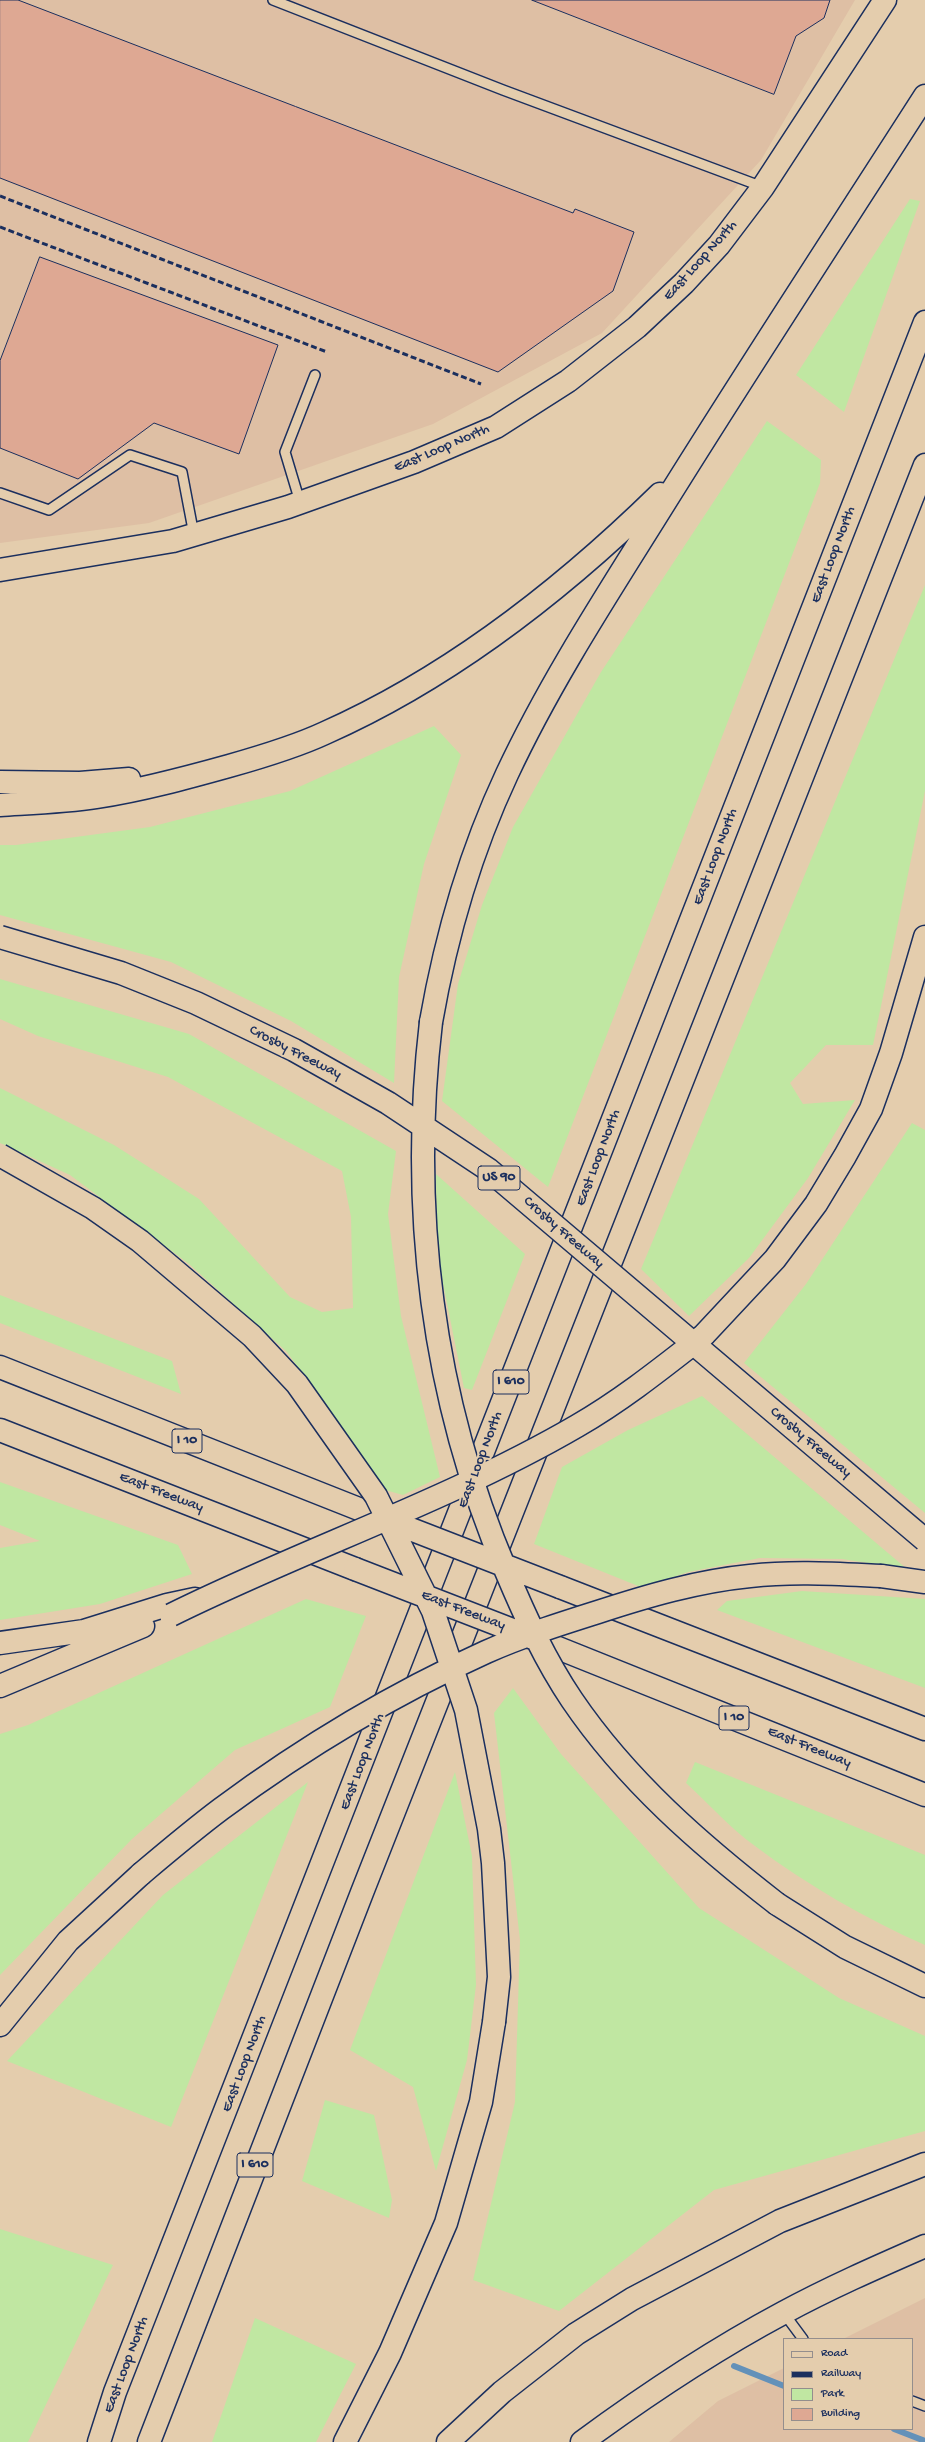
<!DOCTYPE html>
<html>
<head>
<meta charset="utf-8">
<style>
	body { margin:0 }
	#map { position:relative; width:925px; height:2442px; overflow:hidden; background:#e4cdad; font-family:"Gochi Hand",sans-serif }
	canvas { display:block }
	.legend { position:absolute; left:783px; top:2338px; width:130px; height:92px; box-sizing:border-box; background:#e4cdad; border:1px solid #948e8d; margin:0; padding:5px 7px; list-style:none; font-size:12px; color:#1b2f5e }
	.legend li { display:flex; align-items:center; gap:8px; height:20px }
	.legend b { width:20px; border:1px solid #948e8d }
</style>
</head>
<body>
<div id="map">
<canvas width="925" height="2442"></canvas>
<ul class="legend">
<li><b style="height:5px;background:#e4cdad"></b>Road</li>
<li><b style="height:5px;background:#1b2f5e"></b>Railway</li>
<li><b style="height:11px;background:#c0e7a2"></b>Park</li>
<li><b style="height:11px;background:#dea893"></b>Building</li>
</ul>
</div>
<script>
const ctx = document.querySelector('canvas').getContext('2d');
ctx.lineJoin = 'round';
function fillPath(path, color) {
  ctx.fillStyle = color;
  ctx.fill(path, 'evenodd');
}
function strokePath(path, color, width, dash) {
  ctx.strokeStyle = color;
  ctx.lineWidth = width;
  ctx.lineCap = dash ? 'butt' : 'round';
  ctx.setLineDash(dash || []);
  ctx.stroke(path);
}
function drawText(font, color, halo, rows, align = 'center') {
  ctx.font = font + ' "Gochi Hand",sans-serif';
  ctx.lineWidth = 4;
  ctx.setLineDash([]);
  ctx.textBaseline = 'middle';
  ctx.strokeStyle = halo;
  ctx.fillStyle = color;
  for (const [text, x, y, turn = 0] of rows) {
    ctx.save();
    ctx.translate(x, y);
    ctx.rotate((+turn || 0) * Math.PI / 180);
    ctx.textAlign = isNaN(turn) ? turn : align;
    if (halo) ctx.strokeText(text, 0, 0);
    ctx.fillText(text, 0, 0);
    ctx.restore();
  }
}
fillPath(new Path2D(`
	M0,0H855L761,160L602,333L433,424L149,523L0,543Z
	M925,2298V2442H669L718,2401L784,2368V2429H912V2339H843Z`), '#debfa4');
fillPath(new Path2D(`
	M910,199L920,201L844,412L796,375Z
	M767,421L821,460L820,483L548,1187L442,1101L458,984L482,905L513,827L601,672Z
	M925,585V791L873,1045H826L790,1083L803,1104L855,1100L808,1178L749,1258L689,1316L641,1269Z
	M434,726L461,755L424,864L399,977L394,1083L291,1021L171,962L0,915V845H16L150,827L290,791Z
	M0,979L189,1034L396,1151L388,1214L401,1316L440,1477L403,1495L385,1490L287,1352L189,1264L70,1175L0,1143V1088L114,1145L199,1199L290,1297L322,1312L353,1308L351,1217L342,1171L168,1077L38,1036L0,1019Z
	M912,1123L925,1130V1513L744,1363L806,1284Z
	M436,1174L525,1254L472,1390L464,1388L437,1254Z
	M0,1295L172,1361L181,1394L0,1323Z
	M702,1396L907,1569L842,1559L760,1558L688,1572L643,1588L534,1544L562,1467L628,1430Z
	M0,1482L178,1545L192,1574L100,1604L0,1620V1548L40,1541L0,1525Z
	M802,1591L925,1599V1688L717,1610L727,1601Z
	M306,1599L366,1616L330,1707L235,1750L132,1839L0,1975V1734L28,1725Z
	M513,1688L561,1754L699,1908L839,1998L925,2036V2131L714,2190L559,2311L473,2280L515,2102L520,1940L494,1713Z
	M695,1762L925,1855V1945C866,1919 807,1885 755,1846C730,1828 708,1803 686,1783Z
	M455,1772L472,1856L476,1985L467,2060L436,2171L413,2087L350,2050Z
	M308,1782L171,2127L7,2061L163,1895Z
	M325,2100L374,2115L392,2200L389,2218L302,2181Z
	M0,2229L113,2265L28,2442H0Z
	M255,2318L356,2364L316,2442H212Z`), '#c0e7a2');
strokePath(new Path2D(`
	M734,2366L784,2386
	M894,2429L925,2441`), '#6391b9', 6);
const building = new Path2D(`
	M0,0H18L573,213L575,209L634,232L613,291L498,372L0,178Z
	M532,0H830L824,18L796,36L774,94Z
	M40,257L278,345L239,454L154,423L78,479L0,448V361Z`);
fillPath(building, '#dea893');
strokePath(building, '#1b2f5e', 1);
const service = new Path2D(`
	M273,0L503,90L763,187
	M0,493L49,510L130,455L182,472L194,535
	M300,502L285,452L315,375
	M783,2312L803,2339
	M912,2401L925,2406`);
const secondary = new Path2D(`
	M0,570L173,541L288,507L414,462L496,427L568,381L637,327L684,283L719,245L763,187L885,0
	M582,2442C646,2395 712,2351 783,2313C829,2288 877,2267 925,2246`);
const motorway = new Path2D(`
	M0,782L80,783L129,779
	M0,805C32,803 65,802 97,797C142,790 186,778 229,766C261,757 295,747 325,733C451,677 562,590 660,494
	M431,1022C446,936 470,853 507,774C552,678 611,589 667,499C751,364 839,230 925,96
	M703,1336L775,1259L816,1204L845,1156L871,1109L891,1053L925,937
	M0,1367L374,1515
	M0,1430L355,1569
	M881,1576L925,1582
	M560,1587L925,1729
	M543,1642L925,1795
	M0,1643L84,1631L167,1605L195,1599
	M0,1686L143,1626
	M777,1904L845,1947L925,1986
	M0,2025L68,1941L141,1874
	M99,2442L115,2392L925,322
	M149,2442L363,1890L925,465
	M345,2442L390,2353L446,2223L481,2102L494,2022
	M448,2442L502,2392L576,2334L632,2299L780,2221L925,2164`);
strokePath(service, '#1b2f5e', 12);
strokePath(secondary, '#1b2f5e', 25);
strokePath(motorway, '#1b2f5e', 25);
strokePath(service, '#e4cdad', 9);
strokePath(secondary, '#e4cdad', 22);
strokePath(motorway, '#e4cdad', 22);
strokePath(new Path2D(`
	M0,196L481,384
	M0,227L327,352`), '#1b2f5e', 3, [6, 3]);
const motorwayBridge = new Path2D(`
	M0,937L121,973L196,1003L294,1050L388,1103L489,1170L925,1540
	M431,1022C409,1209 432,1398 506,1571C525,1616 545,1660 572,1700C627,1781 701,1845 777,1904
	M0,1155L93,1208L140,1241L252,1336L297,1384L376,1496L433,1611L466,1710L489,1829L493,1863L499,1977L494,2022
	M382,1518L560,1587
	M355,1569L533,1638
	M171,1615C304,1549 448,1501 577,1426C622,1400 662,1368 703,1336
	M141,1874C167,1852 193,1830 221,1809C302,1749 393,1694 486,1652C522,1636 560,1624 598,1612C647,1596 698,1581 750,1576C794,1571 837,1574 881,1576`);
strokePath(motorwayBridge, '#1b2f5e', 25, []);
strokePath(motorwayBridge, '#e4cdad', 22);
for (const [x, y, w] of [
	[499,1178,42],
	[511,1382,36],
	[187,1441,30],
	[734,1718,30],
	[255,2165,36]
]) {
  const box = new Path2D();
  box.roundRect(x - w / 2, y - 12, w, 24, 3);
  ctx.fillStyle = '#e4cdad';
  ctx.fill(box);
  strokePath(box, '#1b2f5e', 1);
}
drawText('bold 14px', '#1b2f5e', null, [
	["US 90",499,1178],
	["I 610",511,1382],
	["I 10",187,1441],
	["I 10",734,1718],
	["I 610",255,2165]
]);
drawText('15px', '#1b2f5e', '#e4cdad', [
	["East Loop North",701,261,-48],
	["East Loop North",442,449,-23],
	["East Loop North",834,555,-69],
	["East Loop North",716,857,-69],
	["Crosby Freeway",295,1053,27],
	["East Loop North",599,1158,-69],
	["Crosby Freeway",563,1233,41],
	["Crosby Freeway",810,1443,40],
	["East Loop North",481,1460,-69],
	["East Freeway",161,1493,21],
	["East Freeway",463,1611,21],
	["East Freeway",809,1748,22],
	["East Loop North",363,1762,-69],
	["East Loop North",245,2064,-69],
	["East Loop North",127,2365,-69]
]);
</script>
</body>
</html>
